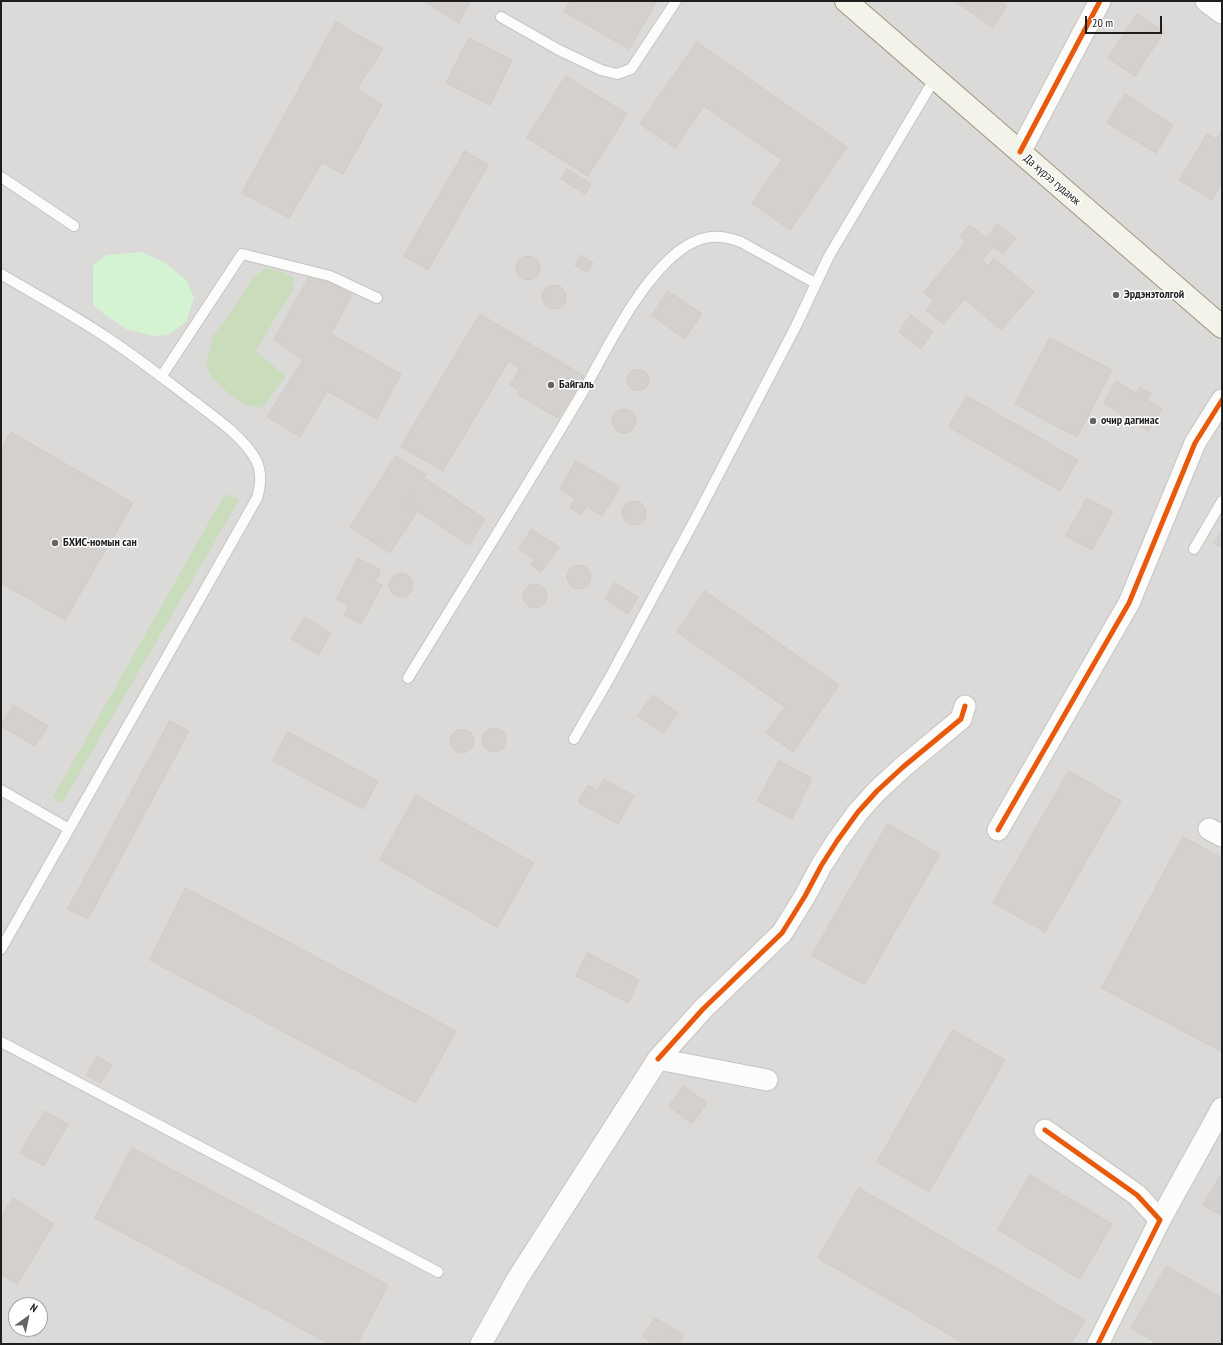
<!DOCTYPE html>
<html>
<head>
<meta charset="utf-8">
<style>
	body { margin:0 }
	#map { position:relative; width:1223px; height:1345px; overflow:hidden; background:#edeae7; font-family:"PT Sans Narrow",sans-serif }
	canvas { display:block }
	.frame { position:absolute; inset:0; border:2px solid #1e1e1e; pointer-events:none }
	.north { position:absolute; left:8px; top:1297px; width:40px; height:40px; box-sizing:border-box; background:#fff; border:1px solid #a5a5a5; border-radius:50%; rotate:33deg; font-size:11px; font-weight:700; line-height:16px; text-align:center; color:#1e1e1e }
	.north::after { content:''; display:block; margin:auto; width:14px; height:18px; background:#666564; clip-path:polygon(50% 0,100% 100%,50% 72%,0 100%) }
	.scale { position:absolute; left:1085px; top:16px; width:77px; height:18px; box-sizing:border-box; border:2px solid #1e1e1e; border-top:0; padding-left:5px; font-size:12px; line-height:14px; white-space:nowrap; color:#1e1e1e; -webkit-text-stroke:3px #fff; paint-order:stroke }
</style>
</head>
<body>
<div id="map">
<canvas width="1223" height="1345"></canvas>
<div class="frame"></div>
<div class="north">N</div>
<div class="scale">20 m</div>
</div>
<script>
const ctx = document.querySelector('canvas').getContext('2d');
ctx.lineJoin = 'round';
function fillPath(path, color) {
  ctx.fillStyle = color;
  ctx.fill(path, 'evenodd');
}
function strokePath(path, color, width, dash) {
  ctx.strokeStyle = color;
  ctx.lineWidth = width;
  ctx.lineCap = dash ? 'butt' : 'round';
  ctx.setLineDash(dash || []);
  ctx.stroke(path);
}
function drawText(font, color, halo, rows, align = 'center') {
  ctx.font = font + ' "PT Sans Narrow",sans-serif';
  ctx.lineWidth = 3;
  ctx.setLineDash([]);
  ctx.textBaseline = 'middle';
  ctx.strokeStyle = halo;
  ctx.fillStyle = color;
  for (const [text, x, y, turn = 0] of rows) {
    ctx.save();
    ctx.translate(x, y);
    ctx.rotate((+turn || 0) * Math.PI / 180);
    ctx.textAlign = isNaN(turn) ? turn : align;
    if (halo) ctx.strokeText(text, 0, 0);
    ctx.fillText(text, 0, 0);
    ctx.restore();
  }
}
fillPath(new Path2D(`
	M1,1H1222V1344H1ZM16,1305H40V1329H16Z`), '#dcdad8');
fillPath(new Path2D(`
	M1,105L127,183L119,224L69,298L1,258Z
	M517,407L548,426L511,487L480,468Z
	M311,412L348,433L336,455L297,434Z`), '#dbdad8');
fillPath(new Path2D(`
	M265,268L282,272L294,278L293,290L255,351L286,376L262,408L244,404L229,394L211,376L206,365L213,336L235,307L251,280Z
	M225,494L239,500L62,803L53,797Z`), '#c9dcbb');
fillPath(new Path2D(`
	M141,252L164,262L187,281L194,298L186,322L168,335L153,336L126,329L104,314L93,305V265L106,255Z`), '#d4f3d2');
const building = new Path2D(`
	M426,1H470L459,23L425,2Z
	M570,1H657L629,49L564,12Z
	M955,1H999L1007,6L993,27Z
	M1137,14L1164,32L1135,76L1108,58Z
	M336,22L383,49L357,88L382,105L343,174L322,162L289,218L242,193Z
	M469,38L512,60L490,105L446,83Z
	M697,42L847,147L790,230L752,203L782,160L704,106L675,148L640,124Z
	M566,76L627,114L588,176L527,138Z
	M1125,94L1173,125L1156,153L1107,123Z
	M1222,130V183L1212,200L1179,180L1207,134L1216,139Z
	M465,151L488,165L428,270L404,256Z
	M567,169L591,184L585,194L561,179Z
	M998,224L1016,238L1003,254L993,247L982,260L988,266L994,258L1034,292L1001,330L965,299L943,324L926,310L934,301L924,292L966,242L959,237L970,225L986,238Z
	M581,255L593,263L587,273L575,265Z
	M516 268a12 12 0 1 1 24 0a12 12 0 1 1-24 0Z
	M312,272L352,295L331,334L401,374L377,419L327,391L300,437L267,417L303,360L274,340Z
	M542 297a12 12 0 1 1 24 0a12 12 0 1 1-24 0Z
	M668,291L702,314L685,339L652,316Z
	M480,314L584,376L558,418L517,394L519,390L510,385L520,368L509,361L443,471L401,447Z
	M911,315L933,332L921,349L899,332Z
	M1050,338L1112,370L1077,437L1015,404Z
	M627 380a11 11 0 1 1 22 0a11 11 0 1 1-22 0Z
	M1117,381L1136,393L1140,387L1151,394L1147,400L1162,409L1148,431L1104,403Z
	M967,396L1078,460L1060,491L949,427Z
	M612 421a12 12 0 1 1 24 0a12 12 0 1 1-24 0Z
	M11,432L133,503L65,620L1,583V448Z
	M396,456L426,475L406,505L417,512L390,553L350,527Z
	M576,461L620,487L602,516L587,506L581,515L570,508L575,499L560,489Z
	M426,479L485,519L469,545L408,505Z
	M1087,498L1113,512L1092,550L1066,536Z
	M622 513a12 12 0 1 1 24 0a12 12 0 1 1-24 0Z
	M532,529L559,547L541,572L531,565L534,559L519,549Z
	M1222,531V548L1214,543Z
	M358,558L381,570L375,582L382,585L361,624L344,615L349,606L337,599Z
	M567 577a12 12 0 1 1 24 0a12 12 0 1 1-24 0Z
	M389 585a12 12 0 1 1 24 0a12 12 0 1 1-24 0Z
	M615,583L638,597L628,614L605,599Z
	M523 596a12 12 0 1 1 24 0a12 12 0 1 1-24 0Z
	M705,591L839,685L793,752L766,733L785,707L677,632Z
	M305,617L331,633L318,655L292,639Z
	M653,695L678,713L663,733L638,716Z
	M14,705L48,726L35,746L1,726Z
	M170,721L189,731L88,919L68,909Z
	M482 740a12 12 0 1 1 24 0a12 12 0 1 1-24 0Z
	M450 741a12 12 0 1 1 24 0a12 12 0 1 1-24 0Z
	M288,732L378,781L363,809L273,761Z
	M779,761L812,778L792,819L758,801Z
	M1069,771L1121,801L1045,932L993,903Z
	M604,779L634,796L618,824L578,802L588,785L597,790Z
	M416,795L534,863L497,927L380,860Z
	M888,824L940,854L864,985L812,955Z
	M1183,837L1222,858V1052L1102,988Z
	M186,888L456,1031L416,1103L150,960Z
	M588,953L639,980L628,1003L576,976Z
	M953,1030L1005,1060L929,1192L877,1162Z
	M98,1056L112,1065L100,1083L86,1075Z
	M684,1086L707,1103L692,1124L669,1106Z
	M45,1111L68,1124L44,1166L20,1153Z
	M132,1148L388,1285L357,1344H330L95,1218Z
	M1222,1173V1216L1203,1205Z
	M1030,1175L1112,1224L1080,1279L998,1230Z
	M859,1188L1085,1320L1071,1344H965L818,1258Z
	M13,1198L54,1224L17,1284L1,1274V1217Z
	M1167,1266L1222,1298V1344H1158L1131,1328Z
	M655,1318L684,1335L679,1344H654L643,1337Z`);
fillPath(building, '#d3d0ce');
strokePath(building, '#d0ccc8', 1);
const lane = new Path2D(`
	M501,17L559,50L601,70L617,74L631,69L676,1
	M1,177L74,226
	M1,274C36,295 72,314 106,337C135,356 163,378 192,400C213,416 243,436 256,460C262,472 261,485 257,498L1,949
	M161,377L242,254L330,276L377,298
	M1194,549L1222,501
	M408,678C465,585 523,493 578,400C606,352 636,285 679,251C700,235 718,233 741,242L815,283
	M574,739L610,677L700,510L796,326L829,256L935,78
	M1,790L69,829
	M1,1042L438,1272`);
const street = new Path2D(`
	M1206,1L1222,13
	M1020,152L1100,1
	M1209,829L1222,836
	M998,830L1129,603L1195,443L1222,400
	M658,1059L703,1009L782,933L805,896L821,866L837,841L858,812L877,791L903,767L961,719L965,706
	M1045,1130L1137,1195L1160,1220L1098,1344
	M1160,1220L1222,1108
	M481,1344L518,1278L658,1059L767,1080`);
const secondary = new Path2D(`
	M846,1L1222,327`);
strokePath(lane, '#c5c4c3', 12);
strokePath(street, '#c5c4c3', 23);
strokePath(secondary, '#97967e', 24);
strokePath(lane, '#fcfcfb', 10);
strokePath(street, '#fcfcfb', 21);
strokePath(secondary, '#f4f3ea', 22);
strokePath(new Path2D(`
	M1020,152L1100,1
	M998,830L1129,603L1195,443L1222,400
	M658,1059L703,1009L782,933L805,896L821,866L837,841L858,812L877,791L903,767L961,719L965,706
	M1045,1130L1137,1195L1160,1220L1098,1344`), '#e8590c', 5);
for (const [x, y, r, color] of [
	[1116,295,4,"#666564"],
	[551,385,4,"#666564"],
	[1093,421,4,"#666564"],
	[55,543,4,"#666564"]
]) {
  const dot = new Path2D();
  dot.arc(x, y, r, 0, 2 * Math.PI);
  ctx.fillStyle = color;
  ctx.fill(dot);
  strokePath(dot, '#fff', 1.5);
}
drawText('12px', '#1e1e1e', '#fff', [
	["Да хүрээ гудамж",1052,180,41]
]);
drawText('bold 12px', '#1e1e1e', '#fff', [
	["Эрдэнэтолгой",1124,295],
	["Байгаль",559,385],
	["очир дагинас",1101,421],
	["БХИС-номын сан",63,543]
], 'left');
</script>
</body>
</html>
